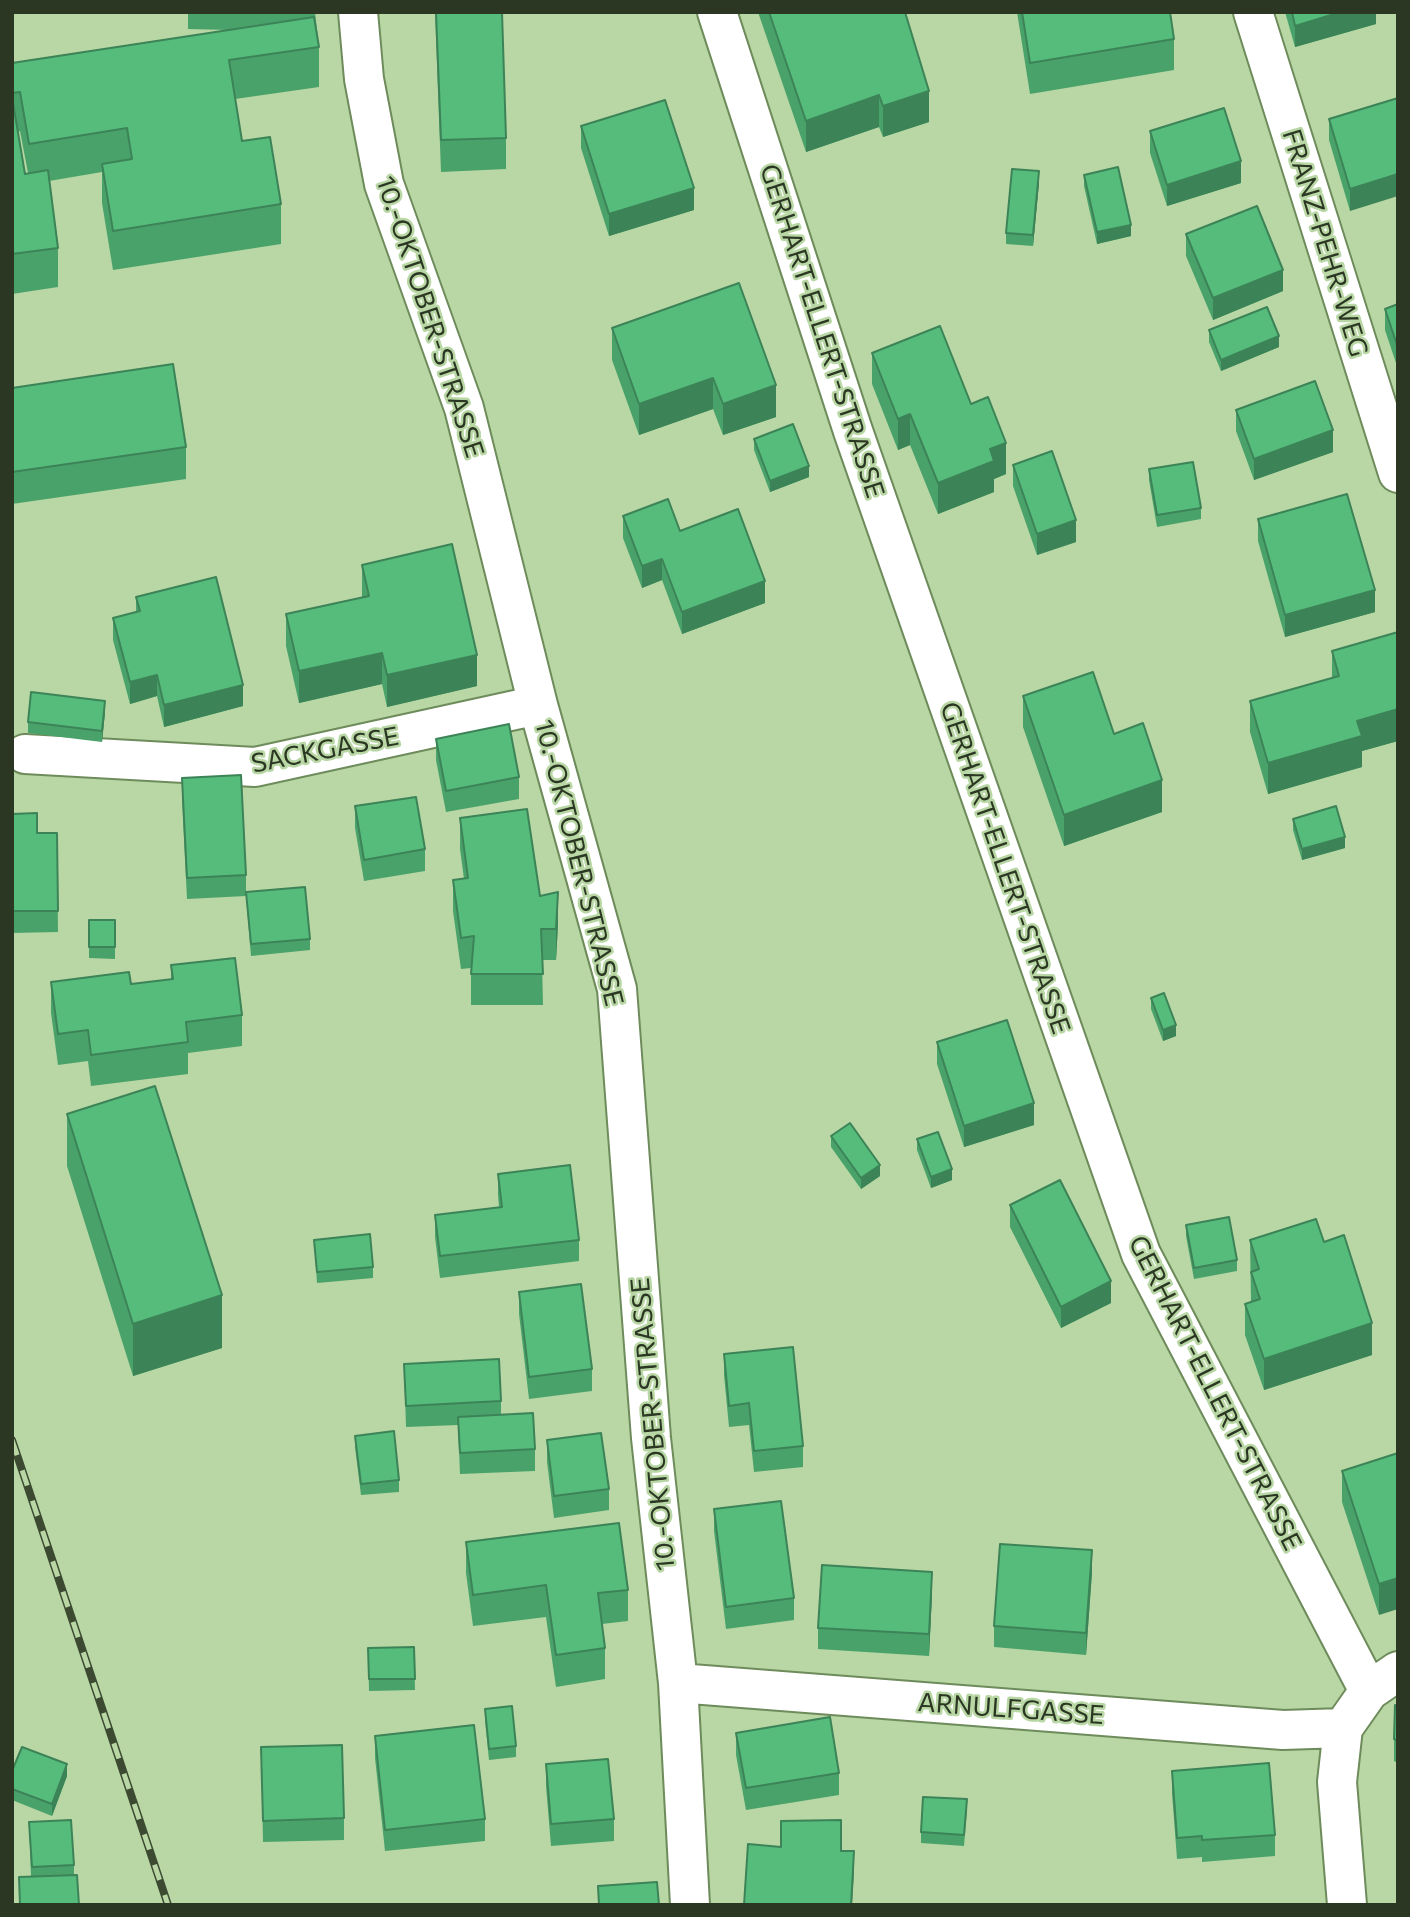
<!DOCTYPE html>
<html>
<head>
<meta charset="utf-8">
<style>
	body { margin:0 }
	#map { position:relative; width:1410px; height:1917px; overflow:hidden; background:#b8d7a4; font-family:Commissioner,sans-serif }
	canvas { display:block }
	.frame { position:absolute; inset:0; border:14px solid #2b3723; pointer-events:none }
</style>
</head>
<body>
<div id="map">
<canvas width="1410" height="1917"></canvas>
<div class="frame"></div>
</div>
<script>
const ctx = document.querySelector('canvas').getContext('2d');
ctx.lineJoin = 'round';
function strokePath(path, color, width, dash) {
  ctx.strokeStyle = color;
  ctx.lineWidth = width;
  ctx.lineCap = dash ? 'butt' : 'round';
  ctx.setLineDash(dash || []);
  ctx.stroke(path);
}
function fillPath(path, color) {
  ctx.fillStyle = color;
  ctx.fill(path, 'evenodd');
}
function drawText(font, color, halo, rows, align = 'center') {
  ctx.font = font + ' Commissioner,sans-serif';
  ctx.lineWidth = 5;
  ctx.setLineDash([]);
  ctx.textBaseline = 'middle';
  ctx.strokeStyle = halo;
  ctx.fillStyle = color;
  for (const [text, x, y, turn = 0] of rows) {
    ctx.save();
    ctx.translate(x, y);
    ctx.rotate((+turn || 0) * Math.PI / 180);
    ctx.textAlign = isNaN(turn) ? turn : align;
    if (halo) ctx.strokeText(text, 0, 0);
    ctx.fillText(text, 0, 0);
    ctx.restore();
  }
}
const street = new Path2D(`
	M358,12L364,79L384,184L464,408L538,705L617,989L651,1438L678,1683L690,1905
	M717,12L853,431L1141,1254L1369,1691
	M1253,12L1398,473
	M25,754L255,767L538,705
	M678,1683L1283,1730L1343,1728
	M1347,1905L1337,1782L1343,1728L1369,1691L1398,1671`);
strokePath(street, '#6e8b5b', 42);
strokePath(street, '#fff', 38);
const rail = new Path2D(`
	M12,1440L168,1905`);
strokePath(rail, '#3c4a32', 8);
strokePath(rail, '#b8d7a4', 5, [16]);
fillPath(new Path2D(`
	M183,12H315L319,47V87L235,99L242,141L281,204V244L113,270L102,203V172L49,181L58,248V287L12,294V63L229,30L188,29V14L183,13ZM20,131L28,173L25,174L18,132Z
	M435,12H502L506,138V169L441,172Z
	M758,12H905L929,122L883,137L879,127L806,152Z
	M1017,12H1170L1174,39V70L1030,94Z
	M1285,12H1376V24L1295,47Z
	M1398,98L1350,211L1329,140V119Z
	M581,126L694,210L609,236L581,148Z
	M1150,131L1241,183L1167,206L1150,153Z
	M1084,175L1131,236L1097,244L1084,186Z
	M1039,183L1033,246L1006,244V233Z
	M1186,234L1283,291L1213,320L1186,256Z
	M739,283L776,417L723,435L713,409L639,435L612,360V328Z
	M1398,304V369L1385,330V309Z
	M1209,330L1279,347L1221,371L1209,342Z
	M872,353L971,404L1006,474L994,479V492L938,514L910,445L898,450L872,384Z
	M12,388L186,447V479L12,504Z
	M1236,410L1333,452L1254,480L1236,431Z
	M754,439L809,477L770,492L754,450Z
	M1013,465L1076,542L1037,555L1013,486Z
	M1149,469L1201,508V519L1157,527L1149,480Z
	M623,516L680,531L765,603L682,634L662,580L642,588L623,538Z
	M1258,519L1375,612L1285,637L1258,541Z
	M362,565L477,686L387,707L382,684L299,703L286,646V614L362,597Z
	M136,597L243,706L164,727L157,696L130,704L113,640V618L136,612Z
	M1398,632V741L1362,751V767L1268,794L1250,732V701L1332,678V651Z
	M1023,696L1114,734L1162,812L1064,846L1023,727Z
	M105,712L102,742L28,733V722Z
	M436,739L519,777V799L446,812L436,760Z
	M182,778L246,875V892L310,939V950L251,956L246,896L187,899L182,799Z
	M355,806L425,849V871L364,881L355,828Z
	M12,814L37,833H57L58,932L12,933Z
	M460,818L540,896L558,924L556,960H542L543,1005H471V968L461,969L453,911V880L464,879L460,849Z
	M1293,819L1345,848L1302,860L1293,830Z
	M89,920H115V959L89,958Z
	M171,965L242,1015V1046L188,1053V1074L91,1086L88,1061L58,1065L51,1013V982L131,984L171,979Z
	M1151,998L1176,1036L1163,1041L1151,1009Z
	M937,1042L1034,1125L964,1147L937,1064Z
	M67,1114L222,1348L133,1376L67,1166Z
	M831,1136L880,1176L861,1189L831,1147Z
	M917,1139L952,1180L931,1188L917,1150Z
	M498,1174L579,1240V1261L440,1278L435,1237V1215L499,1207L498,1195Z
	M1010,1205L1111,1303L1061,1328L1010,1227Z
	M1186,1225L1237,1260V1271L1194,1279L1186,1236Z
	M314,1240L373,1267V1278L317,1283Z
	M1250,1240L1324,1242L1372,1355L1264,1390L1245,1335V1304L1251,1302Z
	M519,1292L592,1369V1391L529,1399L519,1314Z
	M724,1354L803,1446V1467L754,1472L749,1425L729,1427L724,1375Z
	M404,1364L501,1401V1415L535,1449V1471L460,1474L458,1425L406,1427Z
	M355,1436L399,1480V1492L361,1495L355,1447Z
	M547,1440L609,1489V1510L554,1518L547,1462Z
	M1398,1453L1379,1615L1342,1502V1471Z
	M714,1509L794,1598V1620L726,1629L714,1531Z
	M466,1542L628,1590V1621L602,1624L605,1648V1679L556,1687L546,1617L473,1626L466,1573Z
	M1092,1572L1086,1655L994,1647V1626Z
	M932,1594L929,1656L818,1649V1628Z
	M414,1647L415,1690L369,1691L368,1648Z
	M1398,1706V1763L1394,1761V1739Z
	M485,1709L516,1746V1757L489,1760L485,1720Z
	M736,1733L839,1773V1795L746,1810L736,1755Z
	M375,1736L485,1819V1841L385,1851L375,1758Z
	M261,1747L344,1818V1840L263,1842Z
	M546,1764L614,1819V1841L551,1846L546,1786Z
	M12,1771L67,1776L52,1816L12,1800Z
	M1172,1771L1275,1835V1856L1202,1862V1857L1177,1859L1172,1793Z
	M967,1811L964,1846L921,1843V1832Z
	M29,1822L74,1865V1875L79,1905H19V1877L31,1876Z`), '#4aa26b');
fillPath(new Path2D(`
	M1341,12H1376V24L1295,47V26Z
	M929,91V122L883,137V106Z
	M879,95V127L806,152V121Z
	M1241,161V183L1167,206V185Z
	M1039,171V183L1033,246V235Z
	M1398,174V196L1350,211V189Z
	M694,188V210L609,236V214Z
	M1131,225V236L1097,244V232Z
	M1283,270V291L1213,320V298Z
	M1279,336V347L1221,371V360Z
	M713,378V409L639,435V404Z
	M776,385V417L723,435V404Z
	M910,414V445L898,450V419Z
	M1333,430V452L1254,480V459Z
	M1006,443V474L994,479V492L938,514V483L990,449Z
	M809,466V477L770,492V481Z
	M1076,520V542L1037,555V534Z
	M662,559V580L642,588V566Z
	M765,581V603L682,634V612Z
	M1375,590V612L1285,637V615Z
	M382,653V684L299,703V671Z
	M477,655V686L387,707V675Z
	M157,675V696L130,704V682Z
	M243,685V706L164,727V705Z
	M105,701V712L102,742V731Z
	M1398,709V741L1362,751V767L1268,794V763L1357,721Z
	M1162,780V812L1064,846V815Z
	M1345,837V848L1302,860V849Z
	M558,892V924L556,960V929Z
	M1176,1025V1036L1163,1041V1030Z
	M1034,1103V1125L964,1147V1126Z
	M880,1165V1176L861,1189V1178Z
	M952,1169V1180L931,1188V1177Z
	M1111,1281V1303L1061,1328V1307Z
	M222,1295V1348L133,1376V1324Z
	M1372,1323V1355L1264,1390V1359Z
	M1092,1550V1572L1086,1655V1633Z
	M932,1572V1594L929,1656V1634Z
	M1398,1578V1609L1379,1615V1584Z
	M67,1764V1776L52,1816V1804Z
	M854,1851V1873L852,1905H851Z`), '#3c8457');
const building = new Path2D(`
	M436,12H502L506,138L441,140Z
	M769,12H905L929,91L883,106L879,95L806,121Z
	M1022,12H1170L1174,39L1030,63Z
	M1292,12H1341L1295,26Z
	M314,17L319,47L229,60L242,141L270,137L281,204L113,231L102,164L132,159L127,128L29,144L20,92L12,93V63Z
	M12,97L25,174L48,170L58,248L12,254Z
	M1398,98V174L1350,189L1329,119Z
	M665,100L694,188L609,214L581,126Z
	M1224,108L1241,161L1167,185L1150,131Z
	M1118,167L1131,225L1097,232L1084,175Z
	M1012,169L1039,171L1033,235L1006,233Z
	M1257,206L1283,270L1213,298L1186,234Z
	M739,283L776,385L723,404L713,378L639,404L612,328Z
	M1398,304V348L1385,309Z
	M1267,307L1279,336L1221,360L1209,330Z
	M940,326L971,404L988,397L1006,443L990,449L994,461L938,483L910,414L898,419L872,353Z
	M173,364L186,447L12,472V388Z
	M1315,381L1333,430L1254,459L1236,410Z
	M793,424L809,466L770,481L754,439Z
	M1052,451L1076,520L1037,534L1013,465Z
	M1193,462L1201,508L1157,515L1149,469Z
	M1347,494L1375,590L1285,615L1258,519Z
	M668,499L680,531L738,509L765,581L682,612L662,559L642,566L623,516Z
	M452,544L477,655L387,675L382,653L299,671L286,614L369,596L362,565Z
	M216,577L243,685L164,705L157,675L130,682L113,618L140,611L136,597Z
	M1398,632V709L1357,721L1362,736L1268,763L1250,701L1339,676L1332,651Z
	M1093,672L1114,734L1143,723L1162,780L1064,815L1023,696Z
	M31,692L105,701L102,731L28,722Z
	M509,724L519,777L446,791L436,739Z
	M241,775L246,875L187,878L182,778Z
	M416,797L425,849L364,860L355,806Z
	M1336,806L1345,837L1302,849L1293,819Z
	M527,809L540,896L558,892L556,929H541L543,974H471L474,936L461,938L453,880L468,878L460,818Z
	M37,813V833H57L58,911H12V814Z
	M305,887L310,939L251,944L246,892Z
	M89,920H115V947H89Z
	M235,958L242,1015L186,1022L188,1042L91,1055L88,1030L58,1034L51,982L129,972L131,984L173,979L171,965Z
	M1164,993L1176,1025L1163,1030L1151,998Z
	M1007,1020L1034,1103L964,1126L937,1042Z
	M155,1086L222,1295L133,1324L67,1114Z
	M850,1123L880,1165L861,1178L831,1136Z
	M938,1132L952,1169L931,1177L917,1139Z
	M570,1165L579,1240L440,1256L435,1215L502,1207L498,1174Z
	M1060,1180L1111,1281L1061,1307L1010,1205Z
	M1229,1217L1237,1260L1194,1268L1186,1225Z
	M1316,1219L1324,1242L1344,1235L1372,1323L1264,1359L1245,1304L1260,1299L1251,1272L1259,1269L1250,1240Z
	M370,1234L373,1267L317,1272L314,1240Z
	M581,1284L592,1369L529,1377L519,1292Z
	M793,1347L803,1446L754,1451L749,1403L729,1406L724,1354Z
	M499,1359L501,1401L406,1406L404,1364Z
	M533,1413L535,1449L460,1453L458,1417Z
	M394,1431L399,1480L361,1484L355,1436Z
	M601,1433L609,1489L554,1496L547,1440Z
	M1398,1453V1578L1379,1584L1342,1471Z
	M781,1501L794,1598L726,1607L714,1509Z
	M619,1523L628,1590L598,1593L605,1648L556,1655L546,1585L473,1595L466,1542Z
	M1000,1544L1092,1550L1086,1633L994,1626Z
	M822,1565L932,1572L929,1634L818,1628Z
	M414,1647L415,1679H369L368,1648Z
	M1395,1705L1398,1706V1741L1394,1739Z
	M512,1706L516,1746L489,1749L485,1709Z
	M830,1717L839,1773L746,1788L736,1733Z
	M474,1725L485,1819L385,1830L375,1736Z
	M342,1745L344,1818L263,1821L261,1747Z
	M22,1747L67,1764L52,1804L12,1789V1771Z
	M608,1759L614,1819L551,1824L546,1764Z
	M1269,1763L1275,1835L1202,1840V1836L1177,1838L1172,1771Z
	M923,1797L967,1799L964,1835L921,1832Z
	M71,1820L74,1865L32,1867L29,1822Z
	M841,1820V1851H854L851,1905H744L748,1844L781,1847V1821Z
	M77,1875L79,1905H20L19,1877Z
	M657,1882L659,1905H599L598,1886Z`);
fillPath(building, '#56bc7c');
strokePath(building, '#3c8457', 2);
drawText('26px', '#2b3723', '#b8d7a4', [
	["FRANZ-PEHR-WEG",1325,243,73],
	["10.-OKTOBER-STRASSE",430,317,72],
	["GERHART-ELLERT-STRASSE",822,331,72],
	["SACKGASSE",325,750,-11],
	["10.-OKTOBER-STRASSE",579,863,76],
	["GERHART-ELLERT-STRASSE",1005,868,71],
	["GERHART-ELLERT-STRASSE",1215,1393,63],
	["10.-OKTOBER-STRASSE",653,1424,-95],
	["ARNULFGASSE",1011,1709,4]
]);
</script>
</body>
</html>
